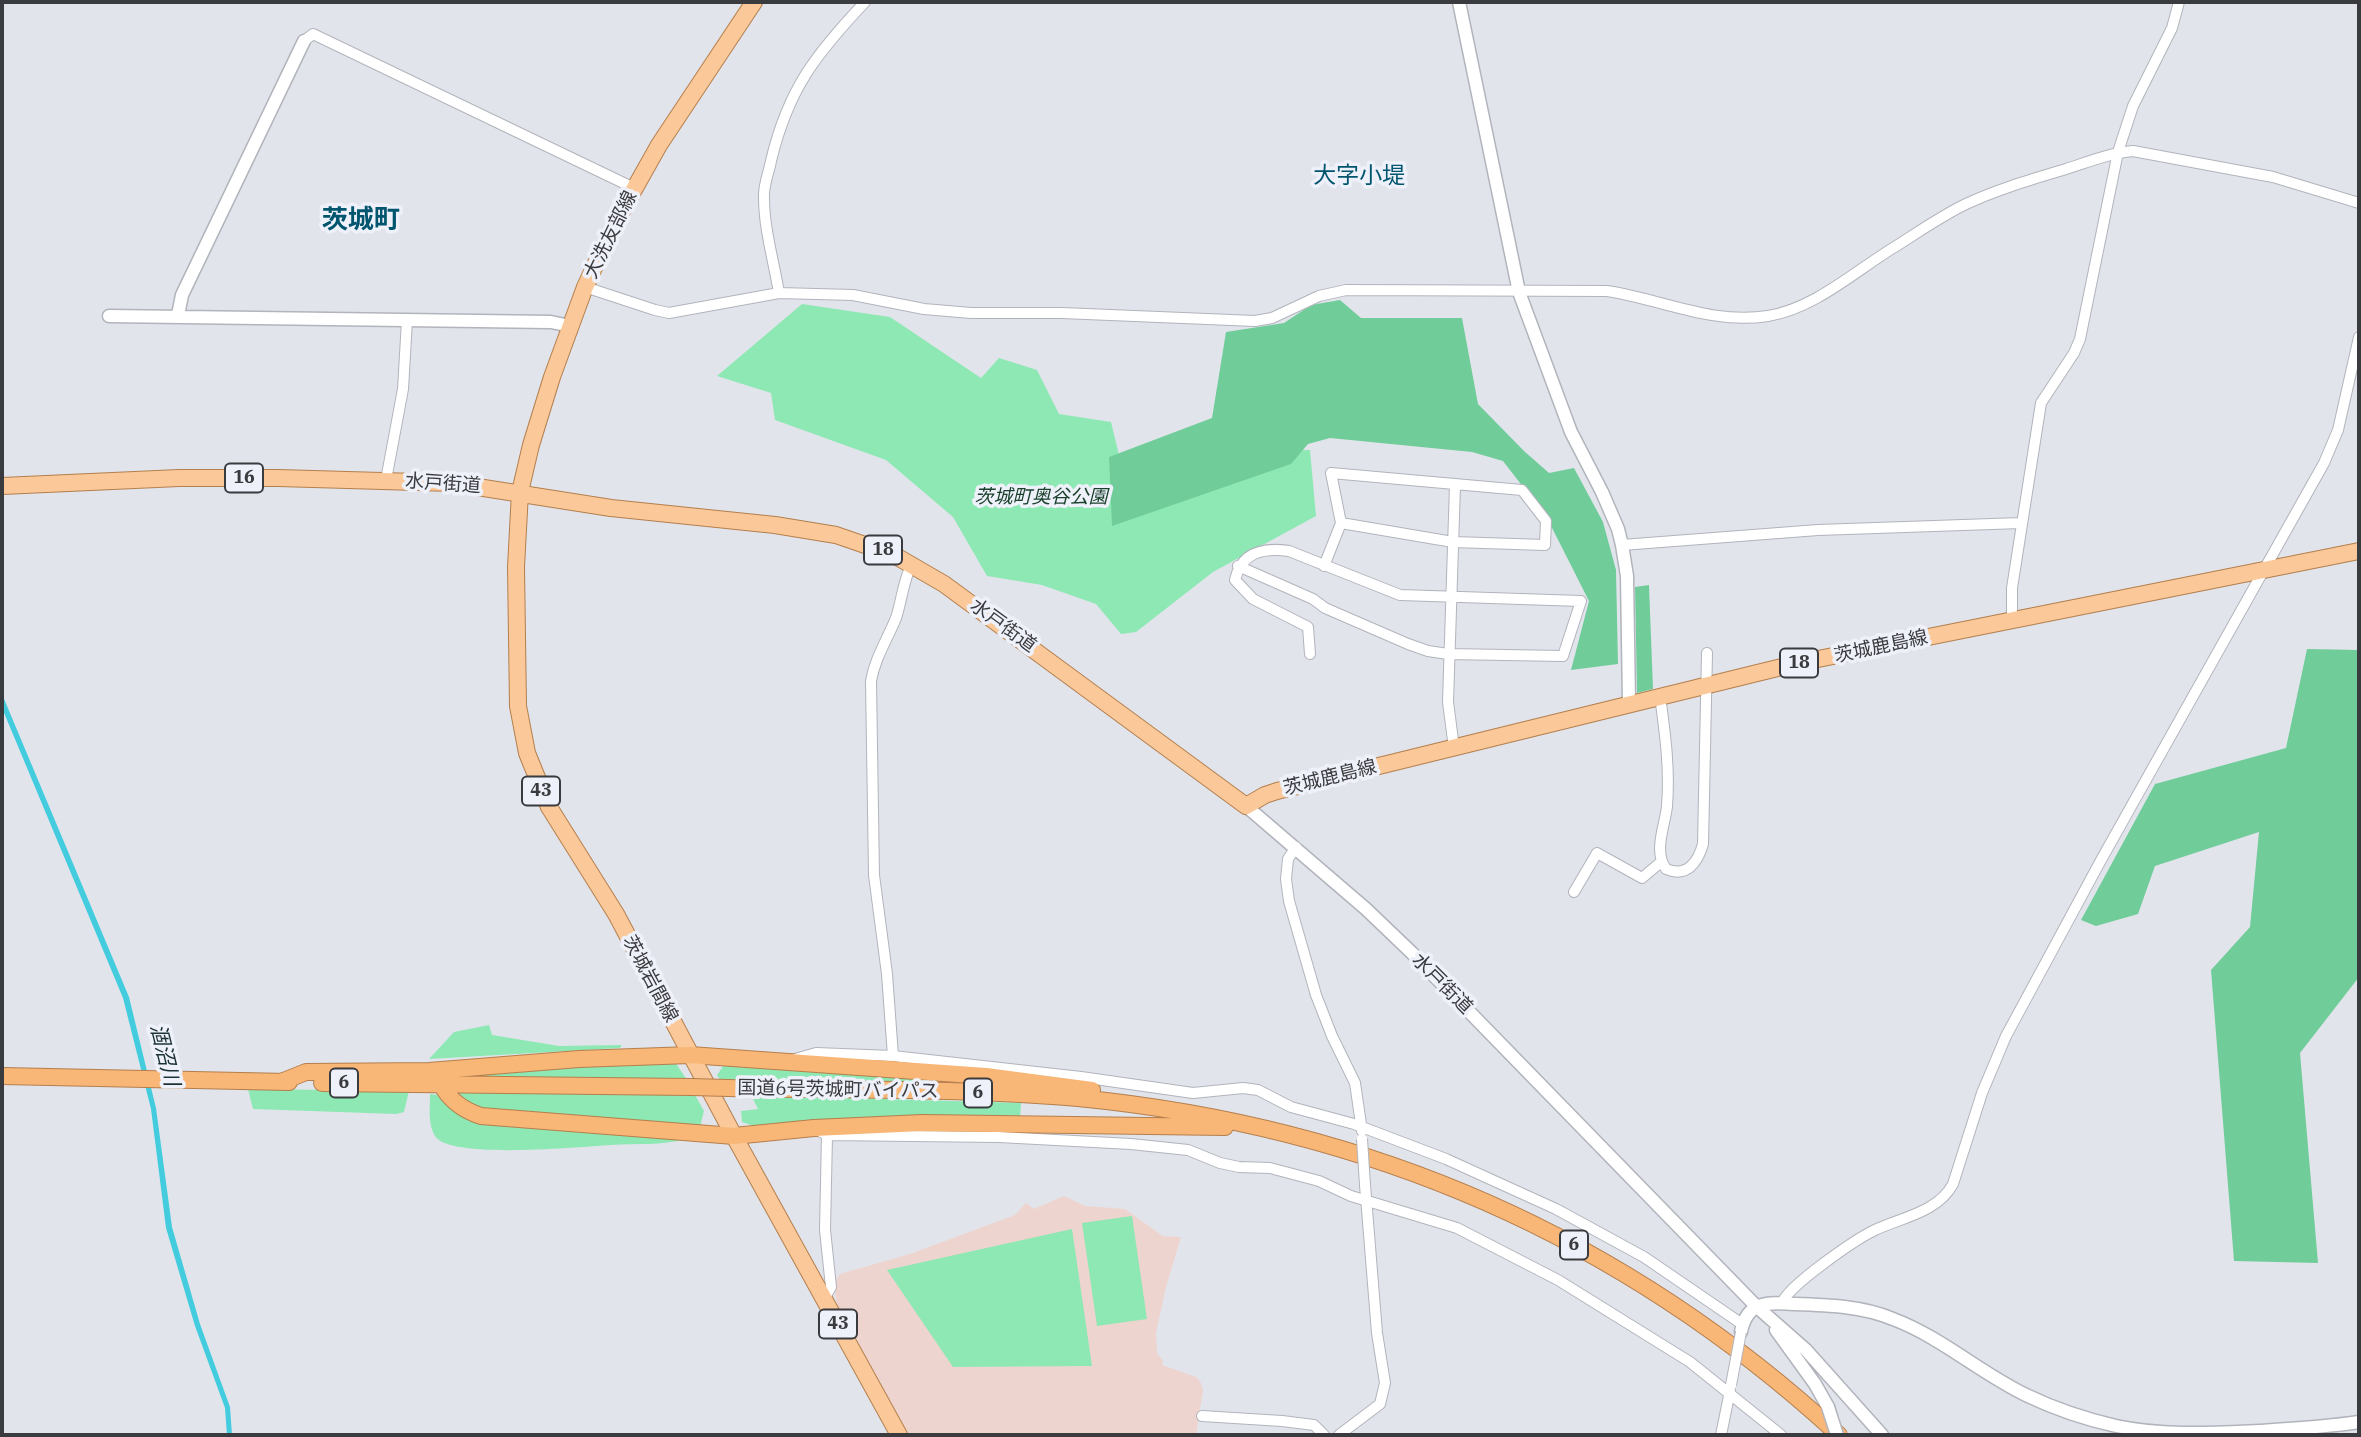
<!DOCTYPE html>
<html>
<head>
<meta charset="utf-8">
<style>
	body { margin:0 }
	#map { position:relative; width:2361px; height:1437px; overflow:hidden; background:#e2e4ec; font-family:"IBM Plex Serif",serif }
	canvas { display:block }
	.frame { position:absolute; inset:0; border:4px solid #3a3b3e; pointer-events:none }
</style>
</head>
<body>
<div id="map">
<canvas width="2361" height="1437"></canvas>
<div class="frame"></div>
</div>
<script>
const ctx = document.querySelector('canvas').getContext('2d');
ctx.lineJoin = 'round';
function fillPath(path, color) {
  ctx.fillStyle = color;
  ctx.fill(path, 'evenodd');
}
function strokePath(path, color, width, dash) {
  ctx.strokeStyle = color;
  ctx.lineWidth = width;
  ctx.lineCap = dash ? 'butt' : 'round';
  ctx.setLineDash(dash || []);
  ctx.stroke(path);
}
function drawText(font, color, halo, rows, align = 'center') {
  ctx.font = font + ' "IBM Plex Serif","Noto Sans JP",serif';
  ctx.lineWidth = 7;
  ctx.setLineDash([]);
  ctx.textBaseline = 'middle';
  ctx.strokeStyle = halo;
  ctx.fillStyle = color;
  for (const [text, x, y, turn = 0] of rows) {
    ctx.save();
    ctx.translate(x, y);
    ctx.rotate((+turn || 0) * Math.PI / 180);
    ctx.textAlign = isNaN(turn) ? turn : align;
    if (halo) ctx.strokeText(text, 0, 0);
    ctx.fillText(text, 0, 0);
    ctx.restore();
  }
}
fillPath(new Path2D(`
	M1064,1196L1085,1206L1125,1209L1163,1236L1181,1237L1166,1287L1156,1333L1157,1353L1163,1361L1162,1365L1196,1377L1201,1383L1203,1390L1196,1435H908L837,1305L834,1283L840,1274L910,1254L1015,1215L1026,1203L1034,1209Z`), '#eed4ce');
fillPath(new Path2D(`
	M802,304L890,317L981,378L999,358L1037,370L1059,414L1111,422L1119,455L1310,450L1316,516L1213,572L1136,632L1121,634L1096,604L1042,585L987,576L953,517L886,460L775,420L771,393L717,376Z
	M489,1025L492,1035L559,1046L622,1045L620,1048L429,1059L454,1032Z
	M673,1059L687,1080L456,1076Z
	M726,1062L1023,1087L871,1082L721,1081L717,1075Z
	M248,1089L409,1091L404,1112L396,1114L253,1109Z
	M450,1089L694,1093L704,1111L700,1127L477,1110Z
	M430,1094L437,1095L454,1109L686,1139C659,1146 639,1143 611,1145C577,1147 465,1158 439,1140C427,1131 430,1107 430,1094Z
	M751,1095L1021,1103L1020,1119L756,1129L754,1126L742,1122L741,1111L758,1109Z
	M1132,1216L1147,1319L1097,1326L1082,1223Z
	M1072,1229L1092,1366L953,1367L887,1270Z`), '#8ee8b4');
fillPath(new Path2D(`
	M1340,300L1361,318H1462L1478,404L1524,451L1549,473L1574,468L1603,522L1616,570L1618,664L1571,670L1589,601L1547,518L1503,461L1472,452L1330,438L1308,444L1291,464L1112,526L1109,457L1212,418L1226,332L1284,323L1311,305Z
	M1649,585L1653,689L1637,693L1635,587Z
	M2307,649L2359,650V977L2300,1053L2318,1263L2234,1261L2211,970L2250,927L2259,832L2155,866L2138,914L2096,926L2081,920L2155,784L2286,748Z`), '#70cd99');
fillPath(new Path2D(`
	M2,694L129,997L156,1108L172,1227L200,1324L230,1407L232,1435H227L225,1408L195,1326L166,1228L151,1109L123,998L2,708Z`), '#43ccdd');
const minor = new Path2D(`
	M304,41L313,34L634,188
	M585,287L655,310L669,313L779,293L853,295L924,309L971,313H1062L1255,321L1272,318L1319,296L1346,290L1607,291C1661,299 1712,325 1768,316C1815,308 1854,272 1893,248C1917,233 1941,216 1966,204C1998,189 2033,179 2066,169C2088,162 2110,153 2133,151L2273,177L2359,203
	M779,293C774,262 764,229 764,198C763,186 769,172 771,161C788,89 816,54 865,2
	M386,480L403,389L407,320
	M1622,545L1818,530L2021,523
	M1238,566L1313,599L1325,608L1408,644L1428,651L1448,654L1563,656L1581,601L1400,595L1289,551C1262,547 1241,553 1235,580L1253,599L1308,627L1310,654
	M1324,566L1341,523L1331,473L1522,490L1546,521L1545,545L1453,542L1341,523
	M2012,620V588L2041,403L2074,353L2080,339L2118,152L2133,106L2172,28L2179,2
	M1660,696C1665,733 1670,768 1667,806C1665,826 1653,851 1666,869C1687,878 1698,862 1703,844L1707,653
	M1454,748L1448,702L1455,485
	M1296,847L1288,859L1286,879L1289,901L1316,995L1332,1036L1355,1083L1362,1131
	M1574,892L1597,853L1642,878L1661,862
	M893,1056L887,974L874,875L871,681C875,658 887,640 896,618C902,600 903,581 912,563
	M795,1059L816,1053L893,1056L1081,1077L1193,1093L1243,1088L1258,1090L1291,1107L1354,1124L1446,1159L1556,1209L1644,1257L1742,1324
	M817,1130L827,1135L999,1137L1131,1144L1188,1150L1220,1163L1239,1167L1270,1168L1319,1181L1351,1196L1457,1228L1558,1280L1690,1362L1781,1435
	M824,1299L831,1287L825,1230L827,1135
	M1782,1303C1789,1285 1856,1239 1875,1230C1903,1217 1938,1212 1953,1184L1982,1093L2006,1036L2101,860L2324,463L2338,430L2359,337
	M1202,1416L1282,1421L1314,1425L1324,1435
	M1339,1435L1380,1404L1385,1383L1377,1333L1365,1185
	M1721,1435L1730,1391`);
const tertiary = new Path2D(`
	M1459,2L1519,292L1571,432L1602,492L1618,529L1622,545L1627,576L1629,703
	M178,315L182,295L304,41
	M109,316L551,322L570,326
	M1246,806L1366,909L1412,953L1756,1306L1806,1350L1882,1435
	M1776,1330L1815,1384L1828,1407
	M1741,1332C1747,1301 1767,1302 1794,1304C1827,1305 1862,1306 1893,1319C1941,1337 1980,1373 2026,1395C2055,1409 2085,1419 2116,1426C2163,1436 2211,1433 2259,1431C2292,1429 2326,1427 2359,1422`);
const primary = new Path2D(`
	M754,2L659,145L613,227L585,287L552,377L531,445L520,492L516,567L518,706L527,753L549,807L616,914L734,1136L899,1435
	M2,486L179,478H278L452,483L611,508L775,525L836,535L894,555L944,584L1246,806L1265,795L1277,791L1798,663L2359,551`);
const trunk = new Path2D(`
	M2,1076L289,1082
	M281,1082L306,1072L429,1071L579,1059L690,1055L986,1076L1092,1090
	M322,1083L691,1087
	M441,1084C450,1101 463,1110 481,1116L734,1136L814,1128L922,1123L1225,1127
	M729,1088C845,1090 962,1088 1078,1098C1368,1126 1624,1237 1839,1435`);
strokePath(minor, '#b2b4bc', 12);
strokePath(tertiary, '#b2b4bc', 15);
strokePath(primary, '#b47f4d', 18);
strokePath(trunk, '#b47f4d', 18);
strokePath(minor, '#fff', 10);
strokePath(tertiary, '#fff', 12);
strokePath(primary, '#fac899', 16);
strokePath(trunk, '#f8b677', 16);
const minorBridge = new Path2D(`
	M1362,1139L1365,1185
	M1731,1385L1741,1332`);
const tertiaryBridge = new Path2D(`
	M1828,1407L1837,1435`);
const trunkBridge = new Path2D(`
	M691,1087L729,1088`);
strokePath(minorBridge, '#b2b4bc', 12, []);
strokePath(tertiaryBridge, '#b2b4bc', 15, []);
strokePath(trunkBridge, '#b47f4d', 18, []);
strokePath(minorBridge, '#fff', 10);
strokePath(tertiaryBridge, '#fff', 12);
strokePath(trunkBridge, '#f8b677', 16);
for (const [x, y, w] of [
	[244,478,38],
	[883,550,38],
	[1799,663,38],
	[541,791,38],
	[344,1083,28],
	[978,1093,28],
	[1574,1245,28],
	[838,1324,38]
]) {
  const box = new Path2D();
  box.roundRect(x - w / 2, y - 14.5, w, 29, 5);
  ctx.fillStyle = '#eff1fa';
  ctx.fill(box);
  strokePath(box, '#3a3b3e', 2);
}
drawText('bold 18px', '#3a3b3e', null, [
	["16",244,478],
	["18",883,550],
	["18",1799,663],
	["43",541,791],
	["6",344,1083],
	["6",978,1093],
	["6",1574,1245],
	["43",838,1324]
]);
drawText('19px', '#3a3b3e', '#eff1fa', [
	["大洗友部線",611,235,-64],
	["水戸街道",443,484,4],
	["水戸街道",1003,626,36],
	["茨城鹿島線",1881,647,-12],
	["茨城鹿島線",1330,778,-14],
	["茨城岩間線",650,979,62],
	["水戸街道",1442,984,45],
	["国道6号茨城町バイパス",838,1090,1]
]);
drawText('italic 19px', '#1a412c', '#eff1fa', [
	["茨城町奥谷公園",1041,498]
]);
drawText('italic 21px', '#1b3235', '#eff1fa', [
	["涸沼川",164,1055,76]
]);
drawText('23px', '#00556e', '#eff1fa', [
	["大字小堤",1359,176]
]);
drawText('bold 26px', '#00556e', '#eff1fa', [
	["茨城町",361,220]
]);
</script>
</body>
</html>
